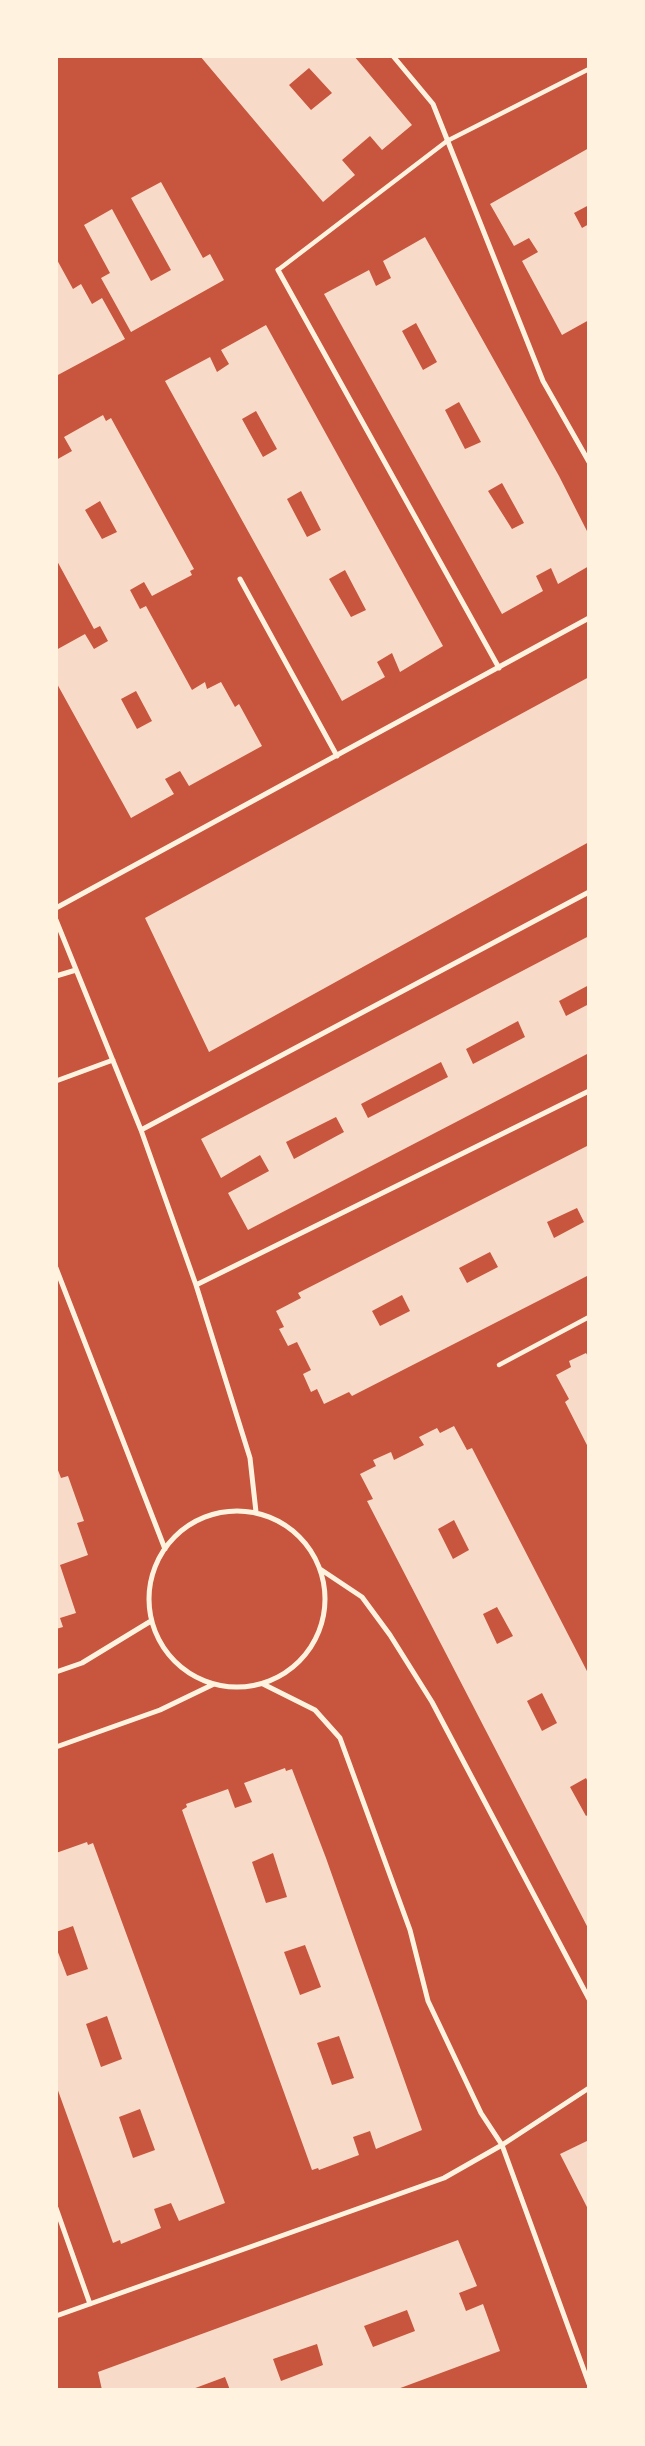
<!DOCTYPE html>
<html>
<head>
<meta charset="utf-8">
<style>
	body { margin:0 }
	#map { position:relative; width:645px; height:2446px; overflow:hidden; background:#c8553d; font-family:"Work Sans",sans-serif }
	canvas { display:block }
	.frame { position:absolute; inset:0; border:58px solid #fff3e0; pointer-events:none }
</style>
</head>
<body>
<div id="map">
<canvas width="645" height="2446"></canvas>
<div class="frame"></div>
</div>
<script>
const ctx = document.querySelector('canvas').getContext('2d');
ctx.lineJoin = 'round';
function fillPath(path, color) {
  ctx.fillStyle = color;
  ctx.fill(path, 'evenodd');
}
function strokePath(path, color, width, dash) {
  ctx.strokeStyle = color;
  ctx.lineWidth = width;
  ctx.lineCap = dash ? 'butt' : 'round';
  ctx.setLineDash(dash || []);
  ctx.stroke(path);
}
fillPath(new Path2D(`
	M200,56H354L412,125L382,150L370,136L342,160L355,175L323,202ZM309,68L332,93L311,110L289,85Z
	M589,148V205L574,213L582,228L589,224V320L562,335L522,261L538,252L529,238L514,246L490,204Z
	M161,182L203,258L210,254L224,280L131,332L101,278L110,273L84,225L112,209L151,281L171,270L131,198Z
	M425,237L559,476L589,535V566L558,584L551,568L536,576L543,591L502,614L324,294L369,270L376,286L391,278L383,261ZM416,323L437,362L423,370L402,331ZM459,402L481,442L465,449L445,410ZM502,483L524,523L512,529L488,491Z
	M56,258L73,289L81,284L92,304L102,298L125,339L56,376Z
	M266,325L443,646L400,672L392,653L377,662L385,677L342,701L165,381L210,357L217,372L229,364L221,350ZM256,411L277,449L263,457L242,419ZM301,491L321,530L307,537L287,499ZM345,570L366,610L351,617L329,579Z
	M103,415L106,421L111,418L194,569L190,571L192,575L152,596L144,582L130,590L140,609L146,606L192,690L205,682L207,689L221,682L235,707L239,704L262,746L189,786L180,771L165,779L174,794L131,818L56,682V650L85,634L94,649L108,641L100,626L94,629L56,559V460L72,451L64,437ZM100,501L117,532L102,539L85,510ZM136,691L152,721L137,729L121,699Z
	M589,677V842L209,1052L145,918Z
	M589,936V985L559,1001L566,1016L589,1004V1053L248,1230L228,1193L269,1171L260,1155L221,1178L201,1139ZM518,1021L525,1037L473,1064L466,1049ZM441,1062L448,1077L368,1118L361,1104ZM336,1117L344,1132L294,1159L286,1142Z
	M589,1145V1275L352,1396L349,1392L324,1404L317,1389L311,1392L303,1374L311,1370L297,1342L288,1346L279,1329L284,1327L276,1311L301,1298L298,1293ZM577,1208L584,1222L554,1238L547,1222ZM490,1252L498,1267L467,1283L459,1268ZM402,1295L410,1311L380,1326L372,1311Z
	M586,1353L589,1358V1449L565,1402L569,1399L556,1375L571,1367L569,1361Z
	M454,1426L467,1450L472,1448L589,1675V1784L586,1778L570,1787L586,1816L589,1814V1930L367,1501L373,1499L360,1474L376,1466L373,1460L391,1452L394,1460L424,1445L419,1437L437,1428L440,1433ZM454,1520L469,1550L453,1559L438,1529ZM497,1607L513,1636L497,1644L483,1614ZM542,1693L557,1723L542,1731L527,1701Z
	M56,1465L61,1478L68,1476L84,1521L77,1523L88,1555L60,1565L76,1613L60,1618L63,1627L56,1629Z
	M285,1768L286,1771L292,1769L326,1858L422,2130L376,2149L370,2131L353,2137L359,2155L319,2170L318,2168L312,2170L182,1810L187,1807L186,1804L228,1789L235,1808L252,1802L244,1783ZM273,1853L287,1897L266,1903L252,1862ZM305,1945L321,1987L300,1995L284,1952ZM339,2036L354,2078L332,2085L317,2043Z
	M87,1842L88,1845L93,1843L225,2203L179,2221L171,2203L154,2209L161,2228L121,2244L120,2240L113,2243L56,2085V1947L67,1976L88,1969L73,1926L56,1932V1853ZM107,2016L122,2059L101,2067L86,2024ZM140,2109L155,2150L133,2158L119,2117Z
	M589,2140V2211L560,2154Z
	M458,2240L477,2286L459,2293L466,2311L483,2304L500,2351L395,2390H230L225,2377L190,2390H102L98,2372ZM407,2310L415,2331L373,2347L364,2326ZM317,2344L323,2365L281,2381L273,2359Z`), '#f7dbc8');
strokePath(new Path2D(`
	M278,270L447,141L589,69
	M499,1365L589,1317`), '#fff3e0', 4.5);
strokePath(new Path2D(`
	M393,56L433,104L543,381L589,462
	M278,270L499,668
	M240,579L337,756
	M56,908L589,618
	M56,920L141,1130L196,1285L250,1458L256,1512
	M56,976L76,970
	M56,1081L113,1060
	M141,1130L589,892
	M56,1268L165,1549
	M196,1285L589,1091
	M149 1599a88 88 0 1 1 176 0a88 88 0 1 1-176 0Z
	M320,1569L362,1597L390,1635L432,1702L589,1999
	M56,1672L82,1663L151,1621
	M263,1684L315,1710L340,1738L410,1930L428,2001L481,2113L502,2145L589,2384
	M56,1747L160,1710L214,1684
	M56,2208L90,2304
	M56,2316L444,2178L502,2145L589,2088`), '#fff3e0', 5);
</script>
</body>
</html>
